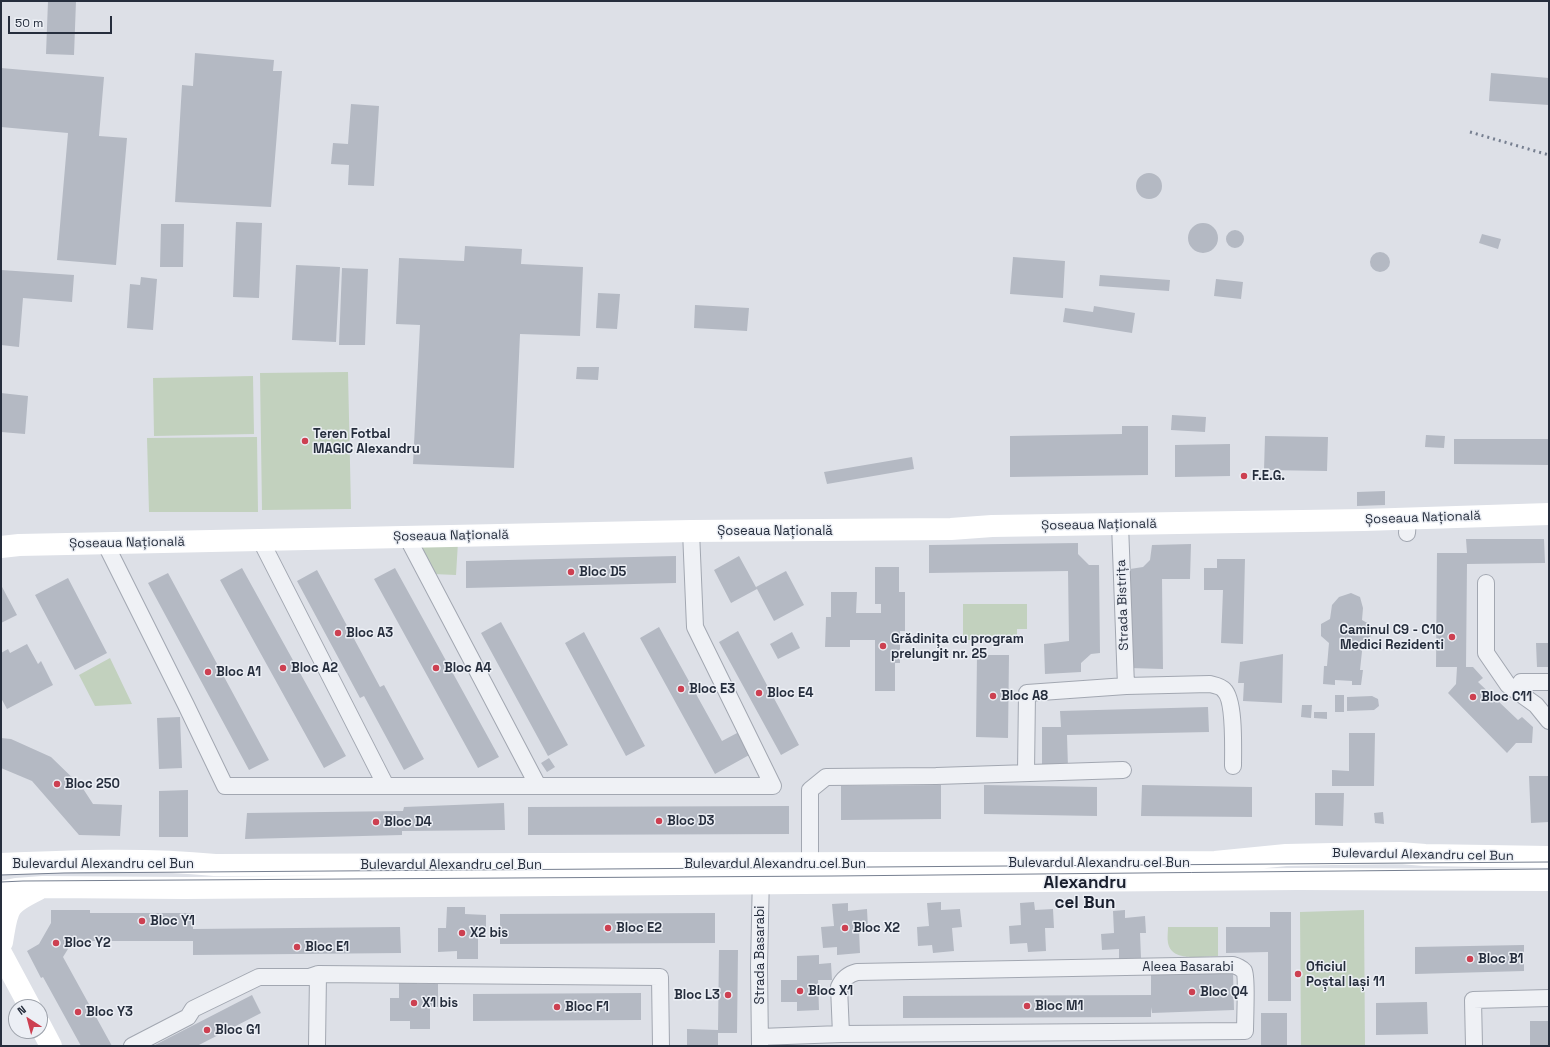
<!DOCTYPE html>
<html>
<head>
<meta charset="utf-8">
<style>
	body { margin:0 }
	#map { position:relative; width:1550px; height:1047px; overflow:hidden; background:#dde0e7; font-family:"Space Grotesk",sans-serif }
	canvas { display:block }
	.frame { position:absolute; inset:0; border:2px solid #262e3d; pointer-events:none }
	.north { position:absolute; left:8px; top:999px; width:40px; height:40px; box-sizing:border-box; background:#eceff5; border:1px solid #9da2ab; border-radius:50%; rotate:324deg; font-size:11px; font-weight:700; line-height:16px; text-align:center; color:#262e3d }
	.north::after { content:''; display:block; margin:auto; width:14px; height:18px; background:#cd4051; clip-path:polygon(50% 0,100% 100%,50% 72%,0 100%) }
	.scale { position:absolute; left:8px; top:16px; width:104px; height:18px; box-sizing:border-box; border:2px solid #262e3d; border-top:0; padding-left:5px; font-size:12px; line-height:14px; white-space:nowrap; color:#262e3d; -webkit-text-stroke:3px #eceff5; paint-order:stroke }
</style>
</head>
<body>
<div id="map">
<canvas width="1550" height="1047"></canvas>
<div class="frame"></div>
<div class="north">N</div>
<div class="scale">50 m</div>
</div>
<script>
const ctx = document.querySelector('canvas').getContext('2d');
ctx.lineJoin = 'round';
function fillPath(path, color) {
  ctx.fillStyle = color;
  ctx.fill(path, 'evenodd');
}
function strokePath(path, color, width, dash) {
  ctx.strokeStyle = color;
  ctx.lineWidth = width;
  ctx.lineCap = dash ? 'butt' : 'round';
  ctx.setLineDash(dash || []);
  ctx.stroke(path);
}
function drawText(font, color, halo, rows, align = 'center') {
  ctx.font = font + ' "Space Grotesk",sans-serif';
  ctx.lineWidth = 3;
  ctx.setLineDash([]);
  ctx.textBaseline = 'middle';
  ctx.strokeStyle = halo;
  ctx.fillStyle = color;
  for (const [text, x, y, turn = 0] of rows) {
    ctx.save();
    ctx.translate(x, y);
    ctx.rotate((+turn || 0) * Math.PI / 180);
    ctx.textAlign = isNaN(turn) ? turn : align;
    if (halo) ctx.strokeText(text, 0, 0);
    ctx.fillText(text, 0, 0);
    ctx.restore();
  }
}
fillPath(new Path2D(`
	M348,372L351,509L262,510L260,373Z
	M253,376L254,434L154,436L153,378Z
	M257,437L258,512H149L147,438Z
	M428,541L458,542L456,575L433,574L420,548Z
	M963,604H1027V629H1017V640H963Z
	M110,658L132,704L95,706L79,675Z
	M1364,910L1365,1046H1301L1300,912Z
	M1168,927H1218V956C1203,956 1172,963 1168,943C1167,938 1168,932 1168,927Z`), '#c2d1be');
fillPath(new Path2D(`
	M48,1H76L74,55L46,54Z
	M195,53L274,60L273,71H282L271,207L175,202L182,85L193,86Z
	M1,68L104,77L99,136L127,138L116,265L57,260L68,133L1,127Z
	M1491,73L1549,78V105L1489,101Z
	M351,104L379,106L374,186L348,185L349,165L331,164L333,143L348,144Z
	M1136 186a13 13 0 1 1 26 0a13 13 0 1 1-26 0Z
	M236,222L262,223L259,298L233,297Z
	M1188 238a15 15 0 1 1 30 0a15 15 0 1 1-30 0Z
	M161,224H184L183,267H160Z
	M1226 239a9 9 0 1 1 18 0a9 9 0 1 1-18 0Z
	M1482,234L1501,239L1498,249L1479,243Z
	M465,246L522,249L521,264L583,267L580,336L520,334L514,468L413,464L420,325L396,324L399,258L464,261Z
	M1370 262a10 10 0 1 1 20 0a10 10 0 1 1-20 0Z
	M1013,257L1065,261L1063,298L1010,294Z
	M296,265L340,267L336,342L292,340Z
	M342,268L368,269L365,345H339Z
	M1,270L74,275L72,302L23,298L19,347L1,345Z
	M1100,275L1170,280L1169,291L1099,286Z
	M141,277L157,279L153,330L127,328L130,284L140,285Z
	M1216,279L1243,282L1241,299L1214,296Z
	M598,293L620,294L617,329L596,328Z
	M695,305L749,308L747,331L694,328Z
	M1094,306L1135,313L1132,333L1063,322L1065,308L1093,312Z
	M577,367H599L598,380L576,379Z
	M1,393L28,396L25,434L1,432Z
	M1172,415L1206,417L1205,432L1171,430Z
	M1122,426H1148V475L1010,477V436L1122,434Z
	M1426,435L1445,436L1444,448L1425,447Z
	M1265,436L1328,437L1327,471L1264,470Z
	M1454,439H1549V465L1454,464Z
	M1230,444V476L1175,477V445Z
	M912,457L914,469L827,484L824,472Z
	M1385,491V505L1357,506V492Z
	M1466,539H1544L1545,563L1467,564L1466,667H1473L1483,678L1478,682L1518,720L1522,717L1533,727L1532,743H1516L1507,753L1448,693L1456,684L1457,667H1436L1437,553H1467Z
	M1078,543V554L1089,565H1099L1100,653L1091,654L1081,663V672L1045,674L1044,644L1069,641L1068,571L929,573V545Z
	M1191,544L1190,579H1162L1163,669L1130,668V569L1143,567L1150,560L1152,545Z
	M676,556V583L466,588V561Z
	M739,556L757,589L731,603L714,570Z
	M1217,559H1245L1243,644L1221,643L1223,590H1204V568H1217Z
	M875,567H899V592H905V631H900V663H895V691H875V640H850V647H825L826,617H831V592H857L856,613H881V604H875Z
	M242,568L346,756L324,768L220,580Z
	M395,568L499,757L478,768L374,579Z
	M317,570L380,687L384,685L424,759L404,770L364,696L360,698L297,581Z
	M786,571L804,605L774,621L756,587Z
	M168,573L269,760L249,770L148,583Z
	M68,578L107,653L75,670L35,595Z
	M1,585L17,615L1,623Z
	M1351,593L1360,597L1363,608L1362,620L1371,625V636L1363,642L1360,670H1363L1361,685H1352V681L1335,680V685L1323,684L1324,666H1327L1329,643L1321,636V624L1330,619L1332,605L1339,597Z
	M501,622L568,745L548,756L481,633Z
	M659,627L722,741L739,732L751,754L715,774L640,638Z
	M738,631L799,745L781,755L719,642Z
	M584,632L645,746L626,756L565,643Z
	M792,632L800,648L778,659L770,644Z
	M1536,643H1549V667H1537Z
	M27,644L38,664L41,661L53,685L7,709L1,698V653L8,649L10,653Z
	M1283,654L1282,703L1243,701L1244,683H1238L1240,662Z
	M977,655H1009L1008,738L976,737Z
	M1335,695H1344V712H1335Z
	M1372,696L1378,699L1379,706L1374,710L1347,711V697Z
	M1302,705H1312L1311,718L1301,717Z
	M1208,707L1209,732L1067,735L1068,768L1042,769V727H1061L1060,711Z
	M1314,712H1327V719L1314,718Z
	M180,717L182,768L159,769L157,718Z
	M1349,733H1375L1374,786H1332V770L1349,771Z
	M1,738L11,739L51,757L82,787L93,804L122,805L120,836L79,835L32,781L1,768Z
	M549,758L555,767L547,772L541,763Z
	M1529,776H1549V822L1531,823Z
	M941,785V819L841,820V786Z
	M984,785L1097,787V816L984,814Z
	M1142,785L1252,787V817L1141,816Z
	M188,790V837H159V791Z
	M1315,793H1344L1343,826L1315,825Z
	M504,803L505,830L402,831V835L245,839L247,813L403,811L404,807Z
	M789,806V834L528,835V807Z
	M1383,812L1384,824L1375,823L1374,813Z
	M941,902V910L960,909L962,927L952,928L954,951L933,953L932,945L918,946L917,927L929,926L927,903Z
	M1034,902L1035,910L1053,909L1054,928H1045L1046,951L1028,952L1027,943L1010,944L1009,926L1021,925L1020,903Z
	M848,903V911L867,909L868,929L859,930L860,953L837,955V947L823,948L821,927L834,926L832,904Z
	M447,907H465V914L486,915V937L478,938V959H457V951L438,952V928H446Z
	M51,910H90V913H193V929L400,927L401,953L193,955V941H73L63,957L112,1046H81L43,977L41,978L27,951L39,944L51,923Z
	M1125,910V918L1145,916L1146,933H1140L1141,958L1119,959V949L1102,950L1101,934L1114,933L1113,911Z
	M1270,912H1291V1001H1268V952L1226,953V927H1270Z
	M715,913V943L500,944V914Z
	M1524,945V971L1415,974V947Z
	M719,950H738L737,1033H718V1046H687V1029L718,1030Z
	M819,955V964L831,963L832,980H818L819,1010L797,1011V1002H781V980H797V956Z
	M1233,972L1234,1010L1152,1013L1151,1007V1017L903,1018V996L1151,995V974Z
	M399,977H417V984H438V1007H430V1029H410V1021H390V998H399Z
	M641,993V1020L473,1021V994Z
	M252,995L261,1013L197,1046H153Z
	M1427,1002L1428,1034L1376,1035V1003Z
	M1261,1013H1287V1046H1261Z
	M1530,1021H1549V1046H1530Z`), '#b4b9c3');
const street = new Path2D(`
	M1120,524L1126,686
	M1407,533L1408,519
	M407,537L538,786
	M261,541L386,786
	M105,543L186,705L225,786H773L695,627L691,531
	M1486,583V653L1508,685L1536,705L1549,721
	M1516,690L1521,682H1549
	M1026,772L1027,693L1126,686L1210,684C1214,685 1221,686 1224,690C1235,700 1233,750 1233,766
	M810,864V790L826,777L936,776L1123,770
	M318,974L660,977L661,1046
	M760,1037L841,1034L1245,1031C1245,1022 1247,976 1244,971C1241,968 1237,966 1233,965L857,972C849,974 843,978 839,987L841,1034
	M132,1046L188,1017L193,1009L259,977H309L318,974L317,1046
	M760,1046L759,967L761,874
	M1474,1046L1473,1000L1549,998`);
strokePath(street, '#a2a7b1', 18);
strokePath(street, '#eff1f5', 16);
strokePath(new Path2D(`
	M1,547L19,545L691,531L951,529L992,526L1364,520L1549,514
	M1,864C72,861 144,858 215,865L1215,862L1286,855L1333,854L1400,853L1425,855L1549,857
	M1,892L16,889L43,887L185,888L1298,879L1549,880
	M2,942C8,908 5,906 37,890
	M1,953L30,1007
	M40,1025L51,1046`), '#fff', 22);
strokePath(new Path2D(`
	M1,875L64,873L1549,862
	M1,882L23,881L833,876L1549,869`), '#767f90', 1);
strokePath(new Path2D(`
	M1470,132L1549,155`), '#767f90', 3, [2, 4]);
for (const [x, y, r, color] of [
	[305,441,4,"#cd4051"],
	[1244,476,4,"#cd4051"],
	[571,572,4,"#cd4051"],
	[338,633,4,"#cd4051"],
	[1452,637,4,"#cd4051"],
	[883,646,4,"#cd4051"],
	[283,668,4,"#cd4051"],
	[436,668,4,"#cd4051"],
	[208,672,4,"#cd4051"],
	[681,689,4,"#cd4051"],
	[759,693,4,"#cd4051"],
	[993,696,4,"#cd4051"],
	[1473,697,4,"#cd4051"],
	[57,784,4,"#cd4051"],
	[659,821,4,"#cd4051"],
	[376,822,4,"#cd4051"],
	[142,921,4,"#cd4051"],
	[608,928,4,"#cd4051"],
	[845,928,4,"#cd4051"],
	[462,933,4,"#cd4051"],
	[56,943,4,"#cd4051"],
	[297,947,4,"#cd4051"],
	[1470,959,4,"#cd4051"],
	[1298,974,4,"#cd4051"],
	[800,991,4,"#cd4051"],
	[1192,992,4,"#cd4051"],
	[728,995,4,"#cd4051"],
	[414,1003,4,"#cd4051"],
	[1027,1006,4,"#cd4051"],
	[557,1007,4,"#cd4051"],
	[78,1012,4,"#cd4051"],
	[207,1030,4,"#cd4051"]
]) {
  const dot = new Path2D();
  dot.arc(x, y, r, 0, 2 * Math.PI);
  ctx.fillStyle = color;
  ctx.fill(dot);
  strokePath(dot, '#eceff5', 1.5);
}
drawText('bold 13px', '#262e3d', '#eceff5', [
	["Teren Fotbal",313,434],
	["MAGIC Alexandru",313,449],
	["F.E.G.",1252,476],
	["Bloc D5",579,572],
	["Caminul C9 - C10",1444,630,"right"],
	["Medici Rezidenti",1444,645,"right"],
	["Bloc A3",346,633],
	["Grădinița cu program",891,639],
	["prelungit nr. 25",891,654],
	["Bloc A2",291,668],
	["Bloc A4",444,668],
	["Bloc A1",216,672],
	["Bloc E3",689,689],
	["Bloc E4",767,693],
	["Bloc A8",1001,696],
	["Bloc C11",1481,697],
	["Bloc 250",65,784],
	["Bloc D3",667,821],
	["Bloc D4",384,822],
	["Bloc Y1",150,921],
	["Bloc E2",616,928],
	["Bloc X2",853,928],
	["X2 bis",470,933],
	["Bloc Y2",64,943],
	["Bloc E1",305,947],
	["Bloc B1",1478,959],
	["Oficiul",1306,967],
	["Poștal Iași 11",1306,982],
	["Bloc X1",808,991],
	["Bloc Q4",1200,992],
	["Bloc L3",720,995,"right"],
	["X1 bis",422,1003],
	["Bloc M1",1035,1006],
	["Bloc F1",565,1007],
	["Bloc Y3",86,1012],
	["Bloc G1",215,1030]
], 'left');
drawText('13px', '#262e3d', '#eceff5', [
	["Șoseaua Națională",1423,518,-2],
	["Șoseaua Națională",1099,525,-1],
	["Șoseaua Națională",775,531],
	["Șoseaua Națională",451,536,-1],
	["Șoseaua Națională",127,543,-1],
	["Strada Bistrița",1123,605,-92],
	["Bulevardul Alexandru cel Bun",1423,855,1],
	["Bulevardul Alexandru cel Bun",1099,863],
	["Bulevardul Alexandru cel Bun",103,864],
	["Bulevardul Alexandru cel Bun",775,864],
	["Bulevardul Alexandru cel Bun",451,865],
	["Strada Basarabi",760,955,-90],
	["Aleea Basarabi",1188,967]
]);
drawText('bold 17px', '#191f2e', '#eceff5', [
	["Alexandru",1085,883],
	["cel Bun",1085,903]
]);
</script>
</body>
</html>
